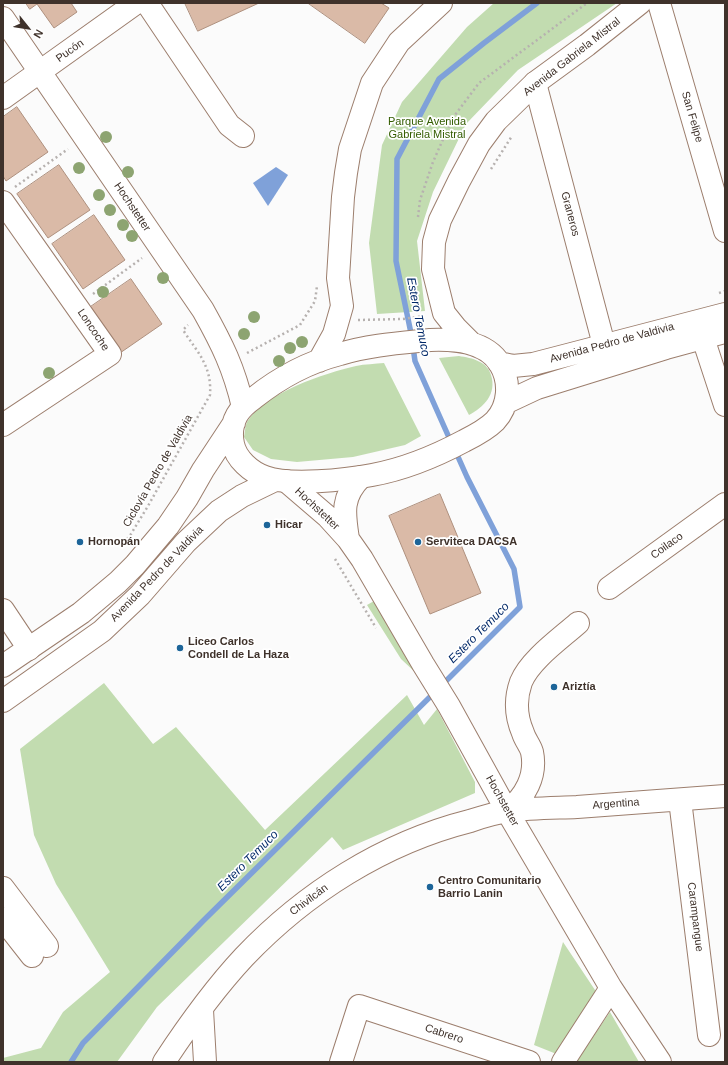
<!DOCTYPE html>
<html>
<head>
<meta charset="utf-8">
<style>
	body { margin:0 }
	#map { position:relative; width:728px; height:1065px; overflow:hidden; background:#fbfbfb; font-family:Helvetica,sans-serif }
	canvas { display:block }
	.frame { position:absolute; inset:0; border:4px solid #3f322b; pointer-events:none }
	.north { position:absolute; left:8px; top:8px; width:40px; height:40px; -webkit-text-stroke:3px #fff; paint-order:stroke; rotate:120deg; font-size:11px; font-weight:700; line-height:16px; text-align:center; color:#3f322b }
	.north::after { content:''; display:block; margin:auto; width:14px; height:18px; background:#3f322b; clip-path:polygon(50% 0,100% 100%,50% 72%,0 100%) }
</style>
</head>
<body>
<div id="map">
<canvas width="728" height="1065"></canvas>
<div class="frame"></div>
<div class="north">N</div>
</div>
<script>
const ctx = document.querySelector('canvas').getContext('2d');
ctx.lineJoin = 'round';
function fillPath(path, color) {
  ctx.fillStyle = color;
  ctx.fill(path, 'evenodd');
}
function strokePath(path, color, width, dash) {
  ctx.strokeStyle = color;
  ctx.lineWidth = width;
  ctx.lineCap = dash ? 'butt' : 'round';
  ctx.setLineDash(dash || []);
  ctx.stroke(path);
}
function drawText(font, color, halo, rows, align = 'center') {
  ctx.font = font + ' Helvetica,sans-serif';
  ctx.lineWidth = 3.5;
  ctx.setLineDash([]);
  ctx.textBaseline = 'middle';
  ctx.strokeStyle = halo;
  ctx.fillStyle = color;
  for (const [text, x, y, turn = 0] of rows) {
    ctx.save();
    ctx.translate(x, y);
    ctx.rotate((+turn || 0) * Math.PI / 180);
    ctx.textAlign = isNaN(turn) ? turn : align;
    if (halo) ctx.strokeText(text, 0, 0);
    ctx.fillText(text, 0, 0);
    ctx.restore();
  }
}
fillPath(new Path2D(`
	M494,3H617L518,70L466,124L433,192L417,241L425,311L377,314L369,243L382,145L402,102L467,27Z
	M459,356C465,357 473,358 480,362C486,365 489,369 491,375C497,394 484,407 469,415L439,358Z
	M384,363L421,436L405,445L353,457L297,462L271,459L253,450L244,437C245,432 245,426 247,422C264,393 325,373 356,366C365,364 375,364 384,363Z
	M374,601L417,674L401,659L367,605Z
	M104,683L153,744L176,727L265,830L407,695L424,725L437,709L475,782V793L343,850L332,837L157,1007L117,1062H3V1058L41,1048L63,1012L110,972L56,884L34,835L20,749Z
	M563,942L597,993L559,1055L534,1045Z
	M610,1012L639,1062H576Z`), '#c2dcb0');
fillPath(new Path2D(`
	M276,167L288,175L268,206L253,183Z`), '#7fa1d9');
strokePath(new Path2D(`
	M412,338L396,261L397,159L439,79L484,43L537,3
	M413,347L415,361L451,442
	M441,686L520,607L514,569L467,477L455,450
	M71,1062L83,1043L203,921L435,692`), '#7fa1d9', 5.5);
const building = new Path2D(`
	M26,3H71L77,12L54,28L37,4L30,9Z
	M185,3H259L198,31Z
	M308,3H381L389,8L365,43Z
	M17,107L48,152L6,181L3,176V117Z
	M59,165L90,210L48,238L17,194Z
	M94,215L125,260L83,289L52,244Z
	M131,279L162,324L120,353L89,308Z
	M440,494L481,593L430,614L389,516Z`);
fillPath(building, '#dabaa7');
strokePath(building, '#ae907e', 1);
const minor = new Path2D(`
	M147,3L229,125L243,136
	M659,3L725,231
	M535,83L604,345
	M3,98L136,3
	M3,202L110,354L3,425
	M703,338L725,405
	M286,481L328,517L348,539L362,559L423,664L449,706L507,811L611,988L660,1062
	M348,539C344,513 341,497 361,477
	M609,588L725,504
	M3,610L29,649
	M680,800L709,1035
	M507,811C525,797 537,776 532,752C530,745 525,740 523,733C516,717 515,699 521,682C530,660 560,639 578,623
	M3,888L47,946
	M3,919L32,956
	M202,1010L205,1062
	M164,1062C187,1027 216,987 244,957C305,893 383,843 470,821C482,817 495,813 508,811C530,808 554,808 577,807C626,803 676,800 725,796
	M341,1062L359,1006L529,1062
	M563,1062L611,988`);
const major = new Path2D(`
	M3,18L203,310C222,344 234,368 243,407
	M430,340C455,339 486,341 500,364C511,382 509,406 495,421C486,430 474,436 464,441C434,457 405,469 372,475C346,480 289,486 265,477C251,472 236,459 233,444C231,435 232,424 237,415C241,408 247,403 254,398C279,378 309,362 340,354C369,345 400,343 430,340Z
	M472,344L456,328L444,313L433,269L434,242L440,220L459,181L479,144L496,121L535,83L587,45L640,3
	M319,361L334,334L342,306L338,278L343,197L346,173L350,149L372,83L399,42L441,3
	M499,363L513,366L533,364L725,314
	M505,403L537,388L666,348L725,332
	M3,666L81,613L118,582L135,565L168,526L187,498L203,470L234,423
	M3,701L102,631L140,595L186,542L219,511L242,496L275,480`);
strokePath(minor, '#9c7e6d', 24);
strokePath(major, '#9c7e6d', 24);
strokePath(new Path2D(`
	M491,169L512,136
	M15,187L68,149
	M418,217L420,200L433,162L452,119L479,83L587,3
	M719,293L725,291
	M93,294L142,258
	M358,320L403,319L424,316
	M247,353L300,325L315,301L317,286
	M121,547L131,534L148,506L210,395C212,366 198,353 183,330L188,325
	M335,559L376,628`), '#b6b1af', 2.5, [2, 3]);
strokePath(minor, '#fff', 22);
strokePath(major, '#fff', 22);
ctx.fillStyle = '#8da471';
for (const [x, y] of [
	[106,137],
	[79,168],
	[128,172],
	[99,195],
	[110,210],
	[123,225],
	[132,236],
	[163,278],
	[103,292],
	[254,317],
	[244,334],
	[302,342],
	[290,348],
	[279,361],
	[49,373]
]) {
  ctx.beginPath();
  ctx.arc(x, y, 6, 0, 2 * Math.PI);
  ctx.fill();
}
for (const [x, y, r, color] of [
	[267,525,4,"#1d6599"],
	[80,542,4,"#1d6599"],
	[418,542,4,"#1d6599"],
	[180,648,4,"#1d6599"],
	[554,687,4,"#1d6599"],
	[430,887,4,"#1d6599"]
]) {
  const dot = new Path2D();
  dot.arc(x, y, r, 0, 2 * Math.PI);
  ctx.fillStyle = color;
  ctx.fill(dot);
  strokePath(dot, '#fff', 1.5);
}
drawText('11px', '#3f322b', '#fff', [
	["Pucón",70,51,-36],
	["Avenida Gabriela Mistral",572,57,-38],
	["San Felipe",692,117,74],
	["Hochstetter",132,207,56],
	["Graneros",570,214,75],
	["Loncoche",93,330,56],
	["Avenida Pedro de Valdivia",612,343,-15],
	["Ciclovía Pedro de Valdivia",158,471,-60],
	["Hochstetter",317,509,43],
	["Coilaco",667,546,-36],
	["Avenida Pedro de Valdivia",157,574,-46],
	["Hochstetter",502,801,61],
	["Argentina",616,804,-4],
	["Chivilcán",309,900,-37],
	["Carampangue",695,917,83],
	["Cabrero",444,1034,18]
]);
drawText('11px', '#335c00', '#fff', [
	["Parque Avenida",427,122],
	["Gabriela Mistral",427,135]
]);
drawText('bold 11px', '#3f322b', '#fff', [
	["Hicar",275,525],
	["Hornopán",88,542],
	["Serviteca DACSA",426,542],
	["Liceo Carlos",188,642],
	["Condell de La Haza",188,655],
	["Ariztía",562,687],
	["Centro Comunitario",438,881],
	["Barrio Lanin",438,894]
], 'left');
drawText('italic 12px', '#012868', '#fff', [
	["Estero Temuco",418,317,79],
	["Estero Temuco",479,633,-45],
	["Estero Temuco",248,861,-45]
]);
</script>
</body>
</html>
